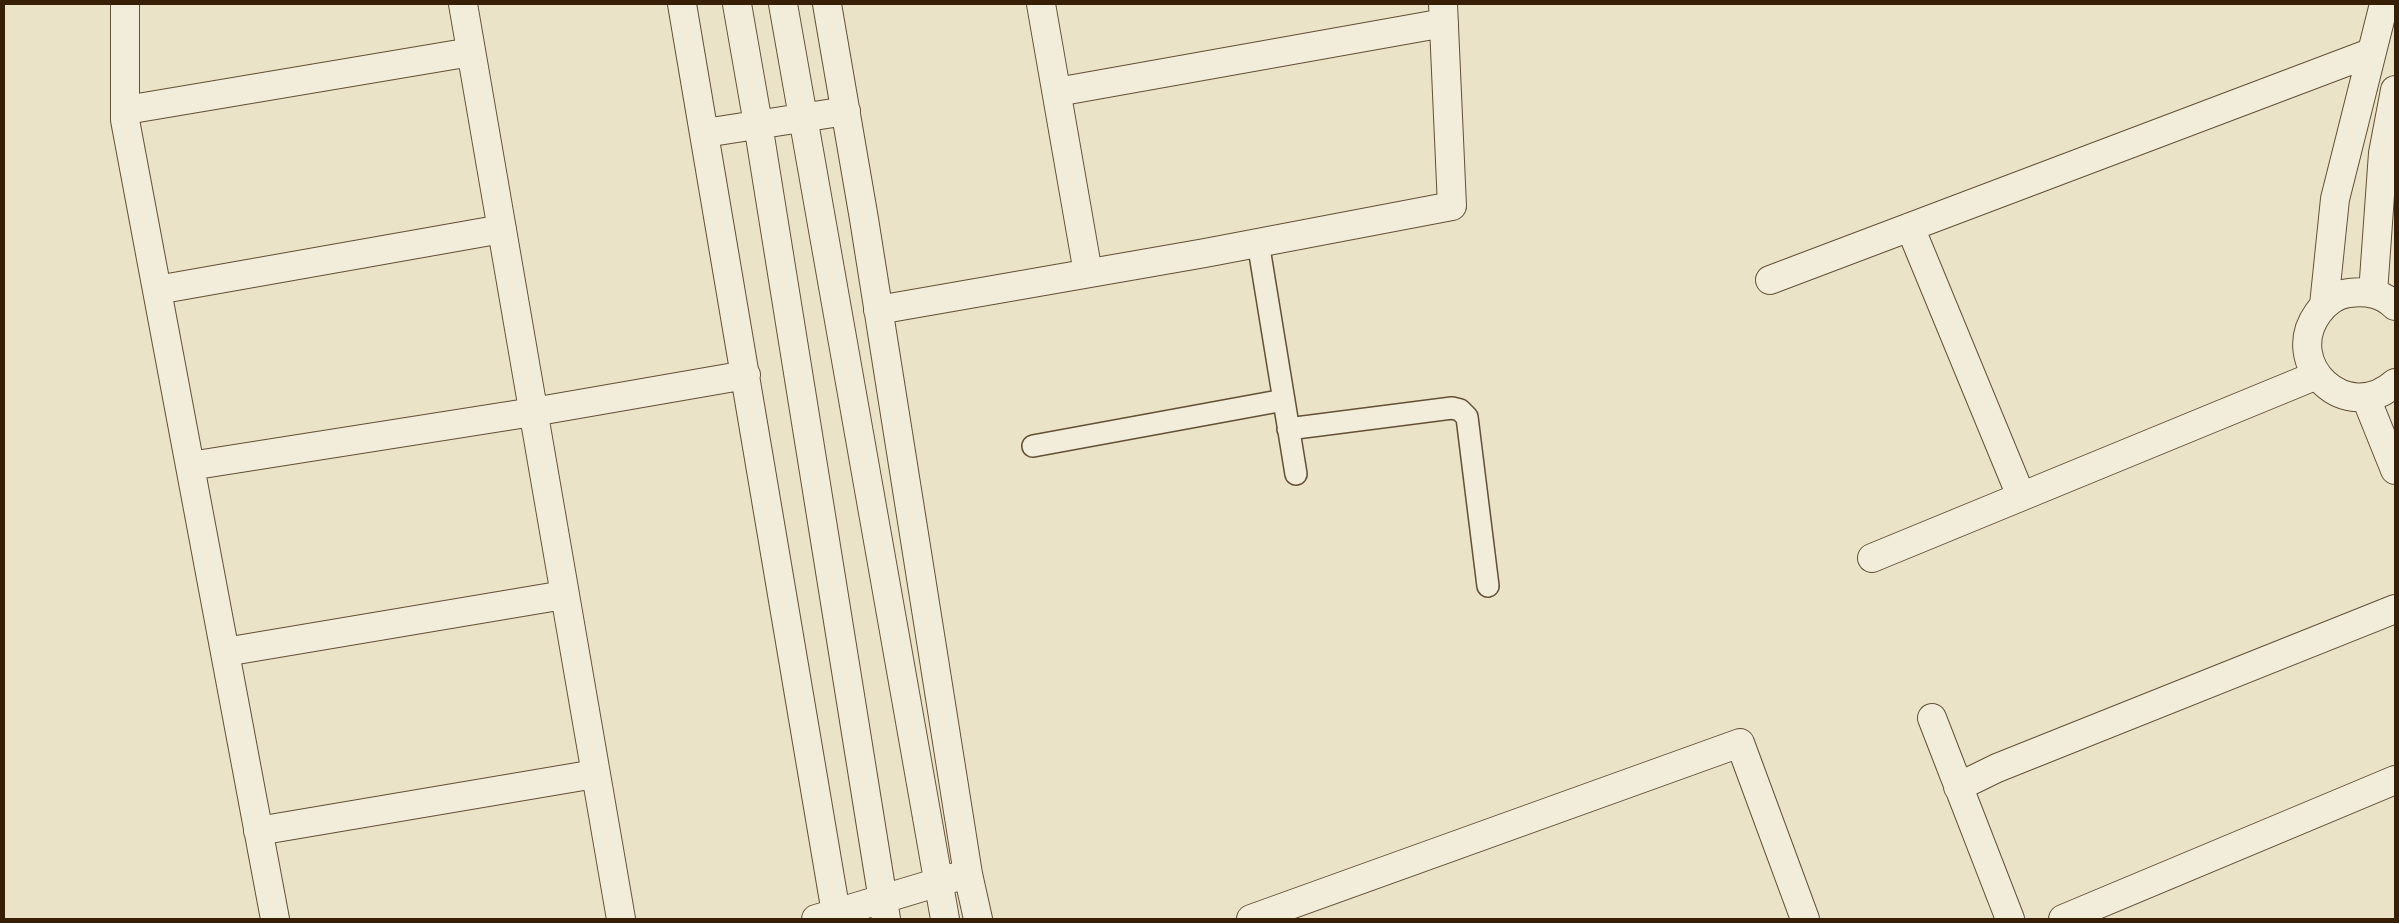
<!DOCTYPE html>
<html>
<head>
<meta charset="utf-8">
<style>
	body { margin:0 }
	#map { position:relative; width:2399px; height:923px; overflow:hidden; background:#ebe3c7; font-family:"IM FELL Great Primer",serif }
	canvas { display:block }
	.frame { position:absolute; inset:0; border:5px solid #361f04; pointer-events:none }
</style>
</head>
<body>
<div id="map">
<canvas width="2399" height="923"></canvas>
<div class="frame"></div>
</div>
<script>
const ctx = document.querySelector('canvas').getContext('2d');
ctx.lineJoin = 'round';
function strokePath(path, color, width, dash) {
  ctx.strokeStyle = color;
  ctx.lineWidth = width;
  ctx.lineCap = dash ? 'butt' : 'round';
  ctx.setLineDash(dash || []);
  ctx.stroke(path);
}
const service = new Path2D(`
	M1258,242L1296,474
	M1288,429L1452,408L1460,410L1467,417L1488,586
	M1033,446L1284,400`);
const minor = new Path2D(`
	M125,4V120L275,919
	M463,4L621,919
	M682,4L837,919
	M737,4L758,124L886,919
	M783,4L945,919
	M827,4L864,219L968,874L978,919
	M1041,4L1088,273
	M1057,92L1444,23
	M126,110L471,52
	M705,133L846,111
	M1910,227L2021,496
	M1770,280L2370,53
	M157,290L502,229
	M2373,293L2383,153L2395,90
	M2324,305L2335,199L2384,4
	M2395,306C2382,293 2367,291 2349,293C2337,294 2325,303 2318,313C2281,364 2347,426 2395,383
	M878,310L1205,253L1452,206L1443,4
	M2366,398L2395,470
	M190,466L533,412L746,375
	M1872,558L2317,375
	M225,652L564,595
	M1932,718L2010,919
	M1958,787L1997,768L2395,609
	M258,831L595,774
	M816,919L956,877
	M1251,919L1740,743L1805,919
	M2063,919L2395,780`);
strokePath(service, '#635035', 24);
strokePath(minor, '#635035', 30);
strokePath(service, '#f2eddb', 21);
strokePath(minor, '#f2eddb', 28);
</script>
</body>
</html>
